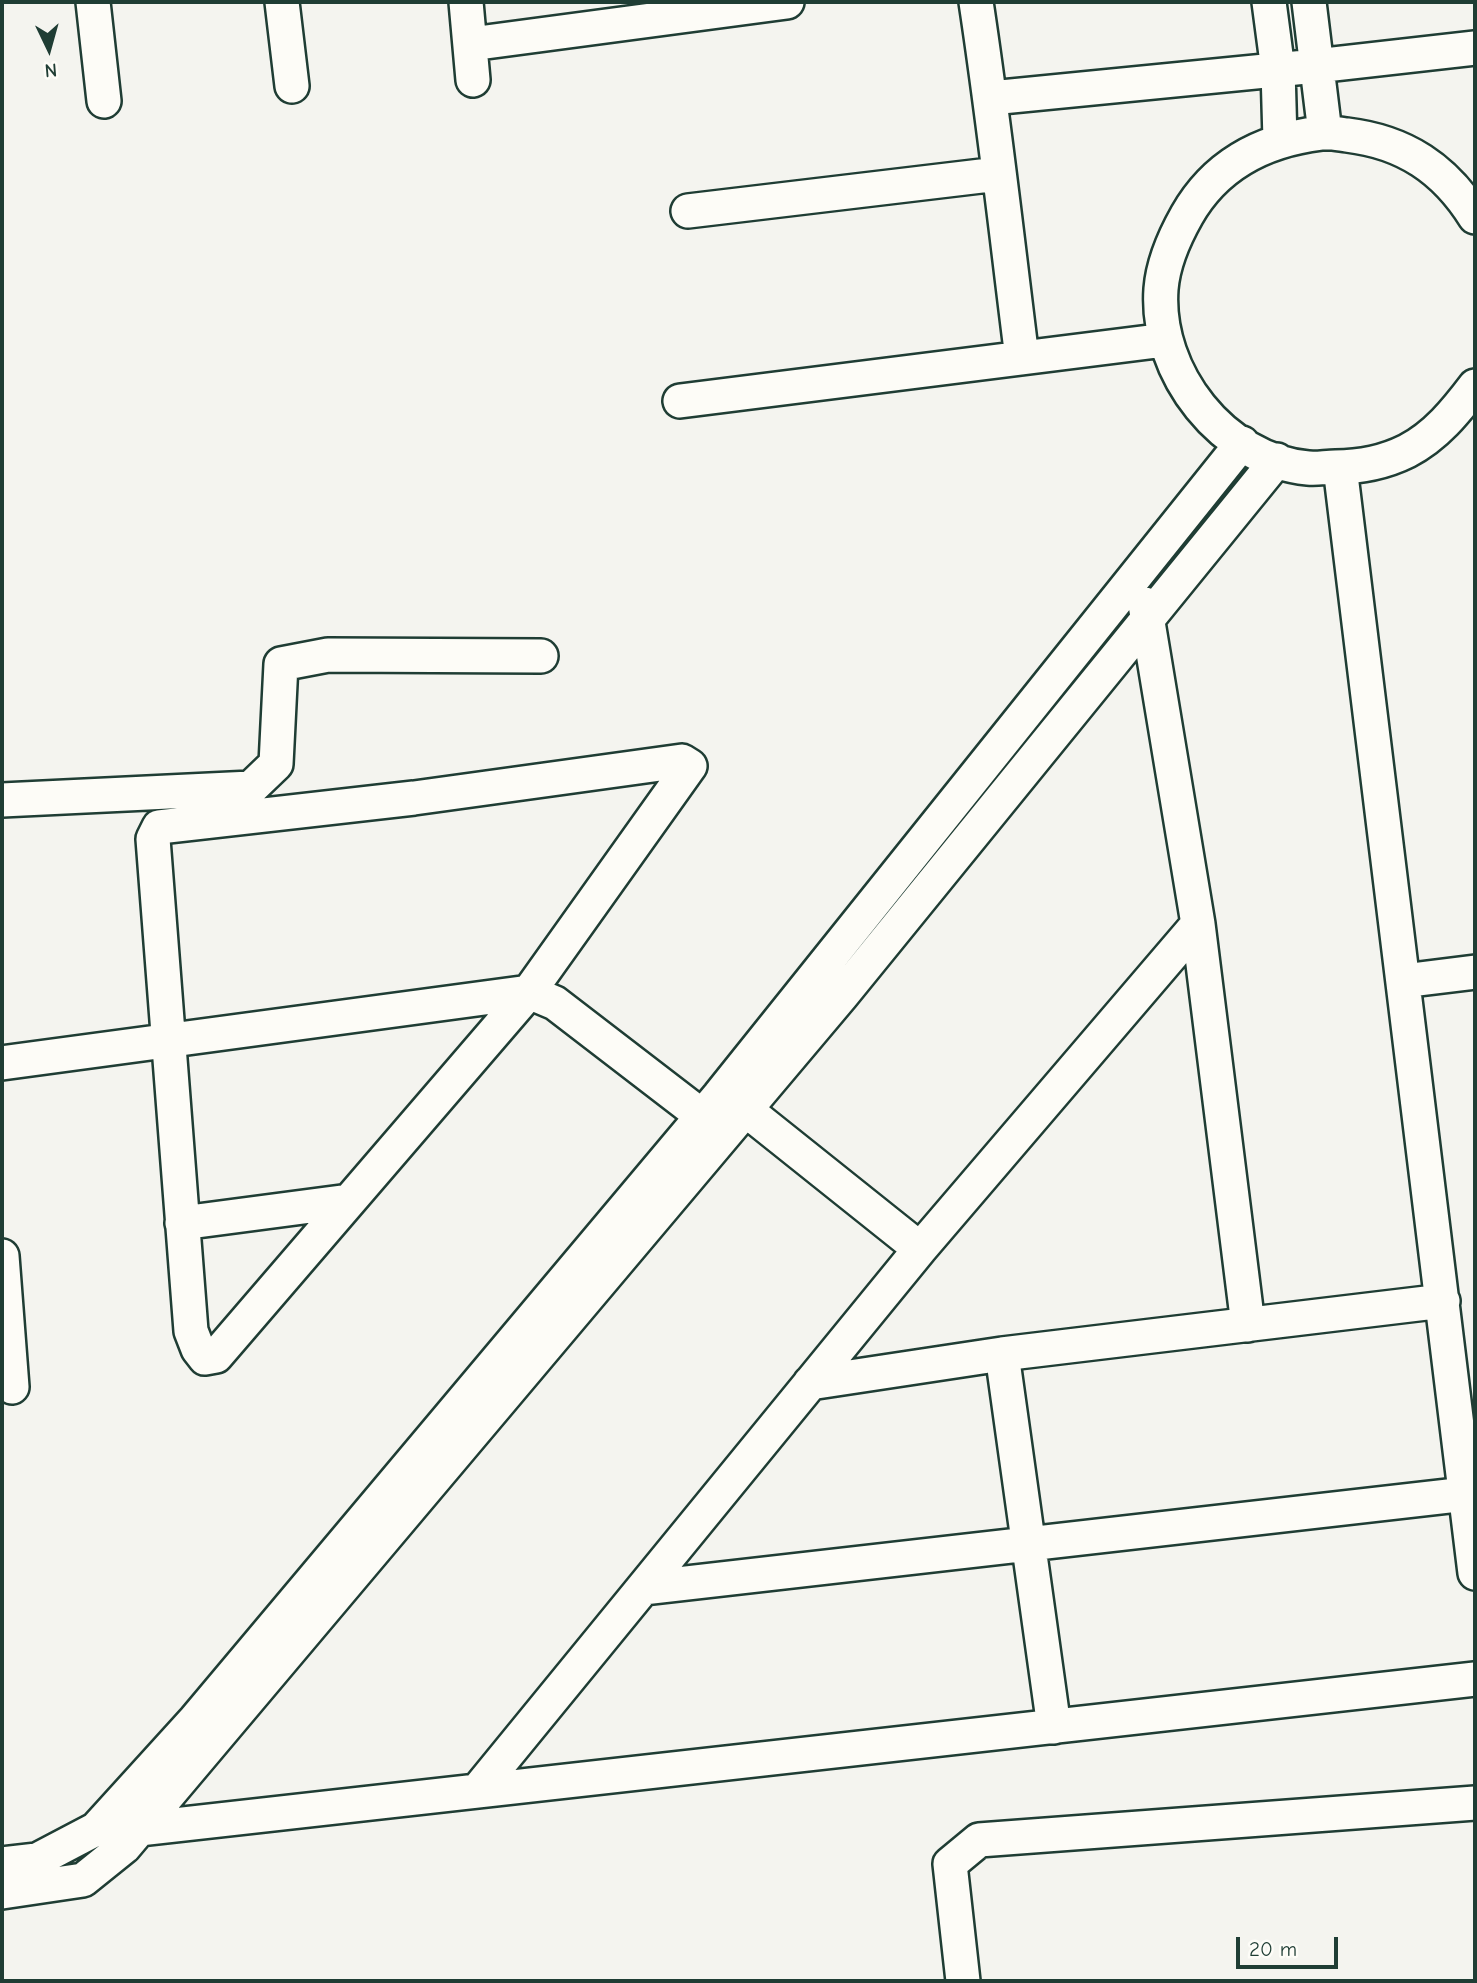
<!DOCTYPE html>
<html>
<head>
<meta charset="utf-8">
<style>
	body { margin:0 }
	#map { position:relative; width:1477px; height:1983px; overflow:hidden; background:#f4f4ef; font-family:"Comic Neue",sans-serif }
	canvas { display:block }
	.frame { position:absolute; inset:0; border:4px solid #1f3d34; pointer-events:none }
	.north { position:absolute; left:14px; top:14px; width:70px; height:70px; -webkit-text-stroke:5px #fdfcf7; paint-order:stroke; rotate:175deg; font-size:19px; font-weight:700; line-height:28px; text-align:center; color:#1f3d34 }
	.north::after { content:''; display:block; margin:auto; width:24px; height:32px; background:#1f3d34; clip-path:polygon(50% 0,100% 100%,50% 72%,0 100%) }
	.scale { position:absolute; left:1236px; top:1937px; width:102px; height:32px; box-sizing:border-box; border:4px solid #1f3d34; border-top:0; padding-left:9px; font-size:21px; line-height:24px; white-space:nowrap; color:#1f3d34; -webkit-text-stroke:5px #fdfcf7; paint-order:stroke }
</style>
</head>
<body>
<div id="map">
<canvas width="1477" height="1983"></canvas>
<div class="frame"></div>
<div class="north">N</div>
<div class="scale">20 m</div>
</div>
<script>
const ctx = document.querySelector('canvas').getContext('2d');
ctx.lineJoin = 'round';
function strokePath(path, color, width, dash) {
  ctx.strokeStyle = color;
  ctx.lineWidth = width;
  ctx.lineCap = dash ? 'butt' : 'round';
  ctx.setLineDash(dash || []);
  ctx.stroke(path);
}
const street = new Path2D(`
	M93,2L104,101
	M282,2L292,86
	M466,2L473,80
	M976,2C994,120 1007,239 1022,358
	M1269,2L1278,70L1280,140
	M1309,2L1325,133
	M471,44L787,2
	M991,98L1316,66L1475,48
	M688,211L998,174
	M1475,217C1445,169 1405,142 1347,135C1339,134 1330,132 1321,133C1264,140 1216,164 1187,215C1174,238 1163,263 1161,289C1155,373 1223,460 1308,468C1317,469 1326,467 1335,467C1358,467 1385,462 1407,451C1436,436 1456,411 1475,386
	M680,401L1165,340
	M1340,467L1475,1573
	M1145,604L1198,924L1248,1325
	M682,761L690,766L529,992L216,1356L205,1358L198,1349L191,1331L153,839L159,827L414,798Z
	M2,800L251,788L276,764L281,664L328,655L541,656
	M1403,981L1475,972
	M2,1063L529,992L555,1003L702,1116
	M727,1101L746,1110L920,1249
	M182,1223L349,1201
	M2,1256L12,1387
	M1002,1354L1054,1727
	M810,1383L1002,1354L1443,1301
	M643,1588L1466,1494
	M477,1791L920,1249L1198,924
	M139,1829L1475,1679
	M2,1864L37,1860L96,1829L195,1720L719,1096L1242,443
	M2,1892L83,1880L124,1847L842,995L1277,460
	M963,1981L950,1864L979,1840L1475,1803`);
strokePath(street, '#1f3d34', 38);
strokePath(street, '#fdfcf7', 33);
</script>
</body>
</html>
